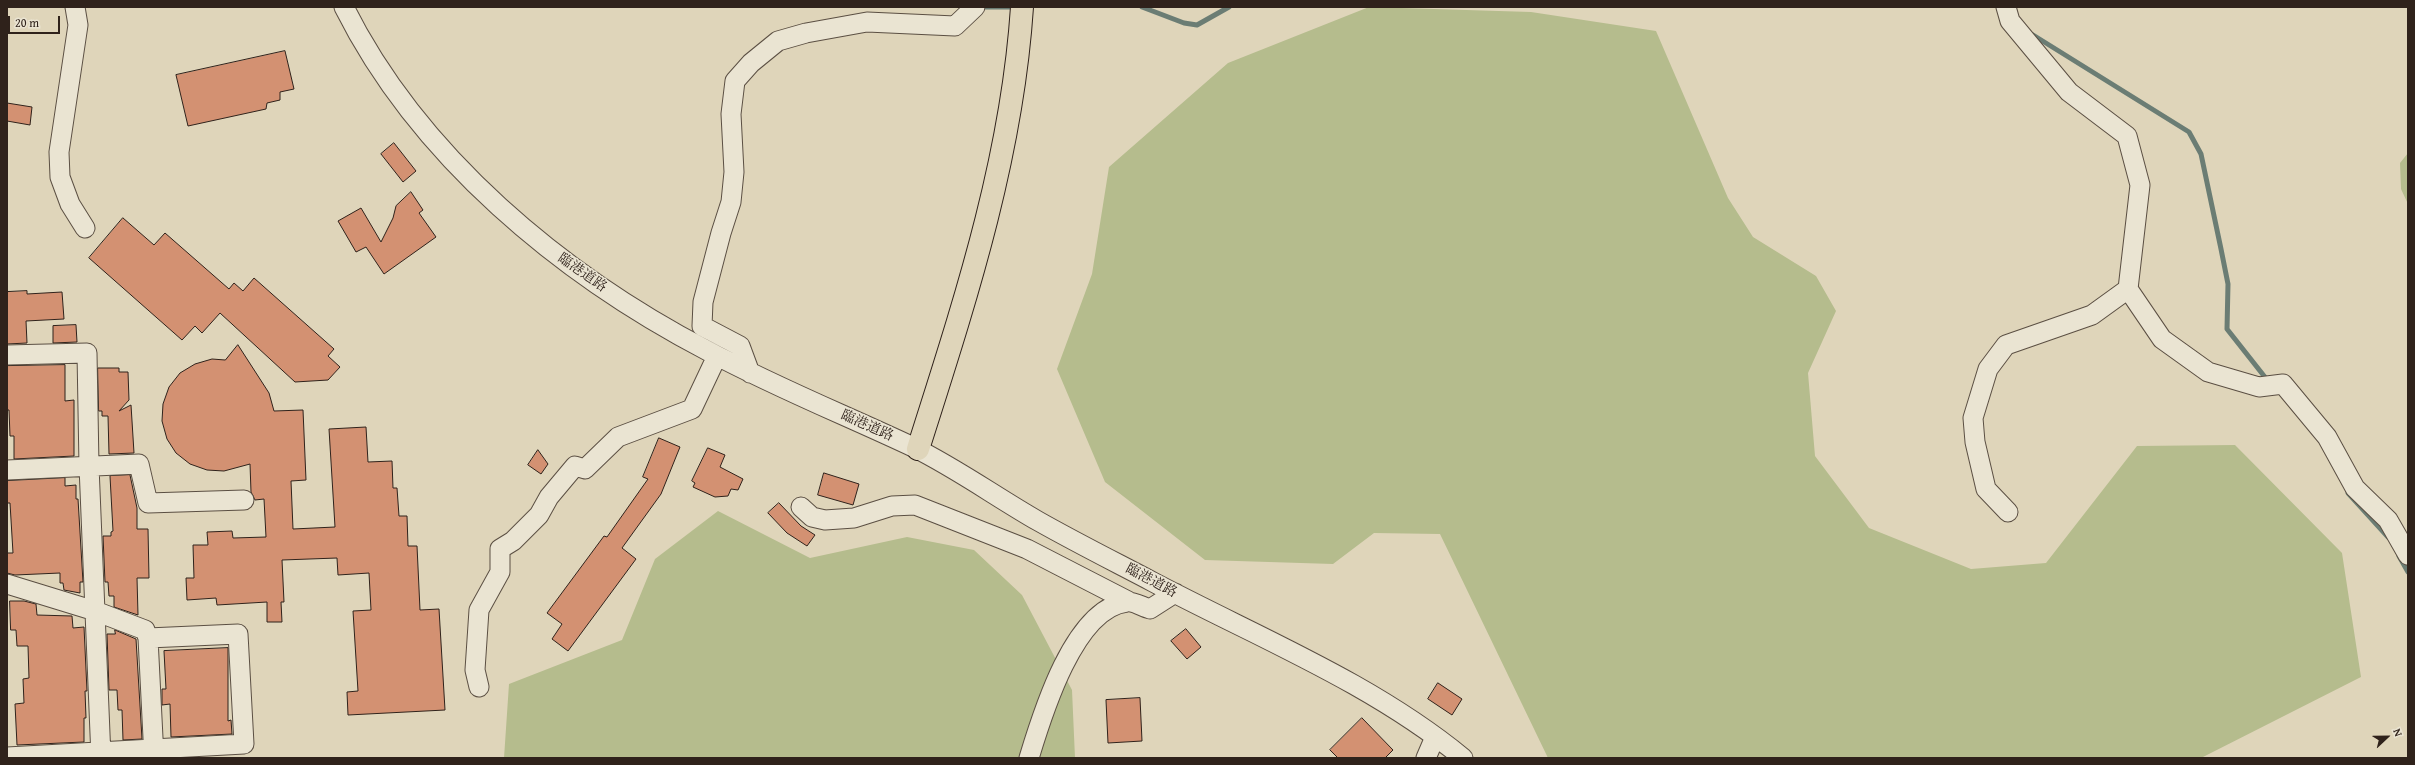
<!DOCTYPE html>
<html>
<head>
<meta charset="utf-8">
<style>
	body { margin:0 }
	#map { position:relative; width:2415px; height:765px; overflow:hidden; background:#dfd5ba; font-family:"Gentium Book Plus",serif }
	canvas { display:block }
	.frame { position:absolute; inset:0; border:8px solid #2f221b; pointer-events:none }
	.north { position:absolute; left:2367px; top:717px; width:40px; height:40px; -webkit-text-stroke:3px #eae4d2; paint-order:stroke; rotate:68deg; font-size:11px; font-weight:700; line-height:16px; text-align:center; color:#2f221b }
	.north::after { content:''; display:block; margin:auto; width:14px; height:18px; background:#2f221b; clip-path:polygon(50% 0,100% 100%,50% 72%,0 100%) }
	.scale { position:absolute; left:8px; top:16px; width:52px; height:18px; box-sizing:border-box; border:2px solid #2f221b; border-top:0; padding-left:5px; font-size:12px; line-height:14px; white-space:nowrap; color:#2f221b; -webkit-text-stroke:3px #eae4d2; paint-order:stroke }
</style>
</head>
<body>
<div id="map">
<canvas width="2415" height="765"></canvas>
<div class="frame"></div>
<div class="north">N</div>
<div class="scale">20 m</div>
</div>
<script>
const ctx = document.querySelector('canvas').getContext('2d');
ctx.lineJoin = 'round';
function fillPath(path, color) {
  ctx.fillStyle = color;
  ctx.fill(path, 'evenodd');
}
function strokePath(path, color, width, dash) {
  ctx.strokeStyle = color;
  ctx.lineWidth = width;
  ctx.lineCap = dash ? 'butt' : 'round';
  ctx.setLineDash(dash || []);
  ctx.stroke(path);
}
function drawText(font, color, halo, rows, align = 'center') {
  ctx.font = font + ' "Gentium Book Plus","Noto Serif JP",serif';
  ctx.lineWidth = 3;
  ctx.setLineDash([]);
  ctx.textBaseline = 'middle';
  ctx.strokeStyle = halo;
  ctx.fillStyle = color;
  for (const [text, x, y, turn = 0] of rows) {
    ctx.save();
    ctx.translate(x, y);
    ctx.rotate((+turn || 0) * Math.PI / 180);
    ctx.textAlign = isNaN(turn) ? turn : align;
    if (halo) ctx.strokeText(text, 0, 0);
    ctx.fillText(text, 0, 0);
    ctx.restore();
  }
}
fillPath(new Path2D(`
	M1369,7L1531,12L1656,31L1728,198L1753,237L1816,276L1836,311L1808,373L1815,456L1869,528L1971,569L2046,563L2137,446L2235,445L2342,553L2361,677L2201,758H1548L1440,534L1374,533L1333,564L1205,560L1105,482L1057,369L1092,274L1109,167L1228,63Z
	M2408,153V204L2401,189L2400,163Z
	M718,511L810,558L907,537L974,550L1022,595L1072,690L1075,758H504L509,684L622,640L655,559Z`), '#b5bc8d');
strokePath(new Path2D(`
	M978,7H1016
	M1142,7L1184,23L1197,25L1229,7
	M2033,35L2189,132L2201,154L2221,249L2228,284L2227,329L2268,381
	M2348,493L2388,537
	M2399,556L2408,572`), '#6b7d74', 5);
const building = new Path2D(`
	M285,51L294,89L280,92V100L267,103L266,109L188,126L176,75Z
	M7,103L32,107L30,125L7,121Z
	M394,143L416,171L403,182L381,154Z
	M411,192L423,210L419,213L436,237L384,274L366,247L356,252L338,221L361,208L381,242L393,218L396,206Z
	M123,218L154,245L165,233L229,289L234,283L243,291L254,278L334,349L328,356L340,367L328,380L295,382L220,313L202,333L195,326L182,340L89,258Z
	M27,291V294L62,292L64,319L26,321L27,343L7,344V292Z
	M76,325L77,342L53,343V326Z
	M238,345L269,393L274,411L303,410L306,480L291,481L293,529L335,527L329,429L366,427L368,462L392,461L393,488H397L399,516H407L408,546H417L420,610L439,609L445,710L348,715L347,692L358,691L353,611L371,610L369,573L338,575L337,558L282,560L284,602H281L282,622H267V602L217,605L216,598L187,600L186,578H194L193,545H208L207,532L232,531L233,538L266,537L264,499L255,500L251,492L250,464L224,471L207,470L190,464L176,453L167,439L162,421L163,404L169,387L180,373L195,364L212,359L225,360Z
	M65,365V401L74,400V456L14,459V436H10L9,410H7V366Z
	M98,368H119V372H128L129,400L119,411L131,405L134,453L109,454L108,416H102V411H99Z
	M659,438L680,447L661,494L622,548L636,559L568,651L552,639L562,624L547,613L604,536L607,537L648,479L643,477Z
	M708,448L725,455L720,467L743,479L738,490L731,489L728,496L715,497L693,487L695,483L692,481Z
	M538,450L548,464L541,474L528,465Z
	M824,473L859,484L853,505L818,495Z
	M130,475L137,508V529H148L149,578H137L138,615L114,607V596H109L108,582H105L103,536H111V532L113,531L110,476Z
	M65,478V486L76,485V499H78L83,582H80V593L64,590L63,583H60V573L15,575L7,573V553H13L10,503H7V481Z
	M779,503L801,526L815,535L807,546L787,533L768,513Z
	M10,601H24L36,604L37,615L72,616L73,628L84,627L87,691H85L86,718H84V742L17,745L15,704L24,703L23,679L29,678L28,646H17L16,630H11Z
	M1186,629L1201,647L1187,659L1171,641Z
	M115,630L136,639L142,739L123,740L122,710H118L117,690H109L107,634H115Z
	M228,648V721L231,720L232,734L171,737L170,704L162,705V689H166L164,651Z
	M1438,683L1462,699L1452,715L1428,699Z
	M1140,698L1142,741L1108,743L1106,700Z
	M1362,718L1393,750L1385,758H1338L1330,750Z`);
fillPath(building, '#d39172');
strokePath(building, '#2f221b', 1);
const minor = new Path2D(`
	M75,7L78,25L59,152L60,177L70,204L85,228
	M344,7C419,157 562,275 708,351C775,387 845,415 913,447C956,468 996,497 1038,521C1075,542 1115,562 1153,582C1257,637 1372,683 1463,758
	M2006,7L2010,21L2069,92L2127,136L2140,185L2128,289L2162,339L2208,372L2259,387L2283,384L2327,437L2355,488L2388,520L2408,555
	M7,355L87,353L89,466L101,758
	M750,373L740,346L702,326L703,302L721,233L731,202L734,172L731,114L735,81L751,63L778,41L806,33L867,22L955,26L975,7
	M7,470L139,464L148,503L244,500
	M801,507L812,517L825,520L854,518L892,506L915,505L1027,549L1128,601
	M2008,512L1986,489L1975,442L1973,418L1988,369L2006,345L2092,315L2128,289
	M7,584L95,611L145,630L148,638L154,758
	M479,687L475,670L479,610L500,572V549L513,541L539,515L549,497L575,466L585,469L618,437L692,409L717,356
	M7,757L244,744L238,634L148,638
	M1029,758C1042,715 1074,608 1127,602C1133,601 1143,607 1150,609L1175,593
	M1426,758L1435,737`);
const highway = new Path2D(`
	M918,449C964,304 1012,160 1022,7`);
strokePath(minor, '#5b4f43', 21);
strokePath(highway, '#2f221b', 24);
strokePath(minor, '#eae4d2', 19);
strokePath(highway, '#dfd5ba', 22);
drawText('14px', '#2f221b', '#eae4d2', [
	["臨港道路",582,273,35],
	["臨港道路",867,426,24],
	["臨港道路",1151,581,28]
]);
</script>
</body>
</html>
